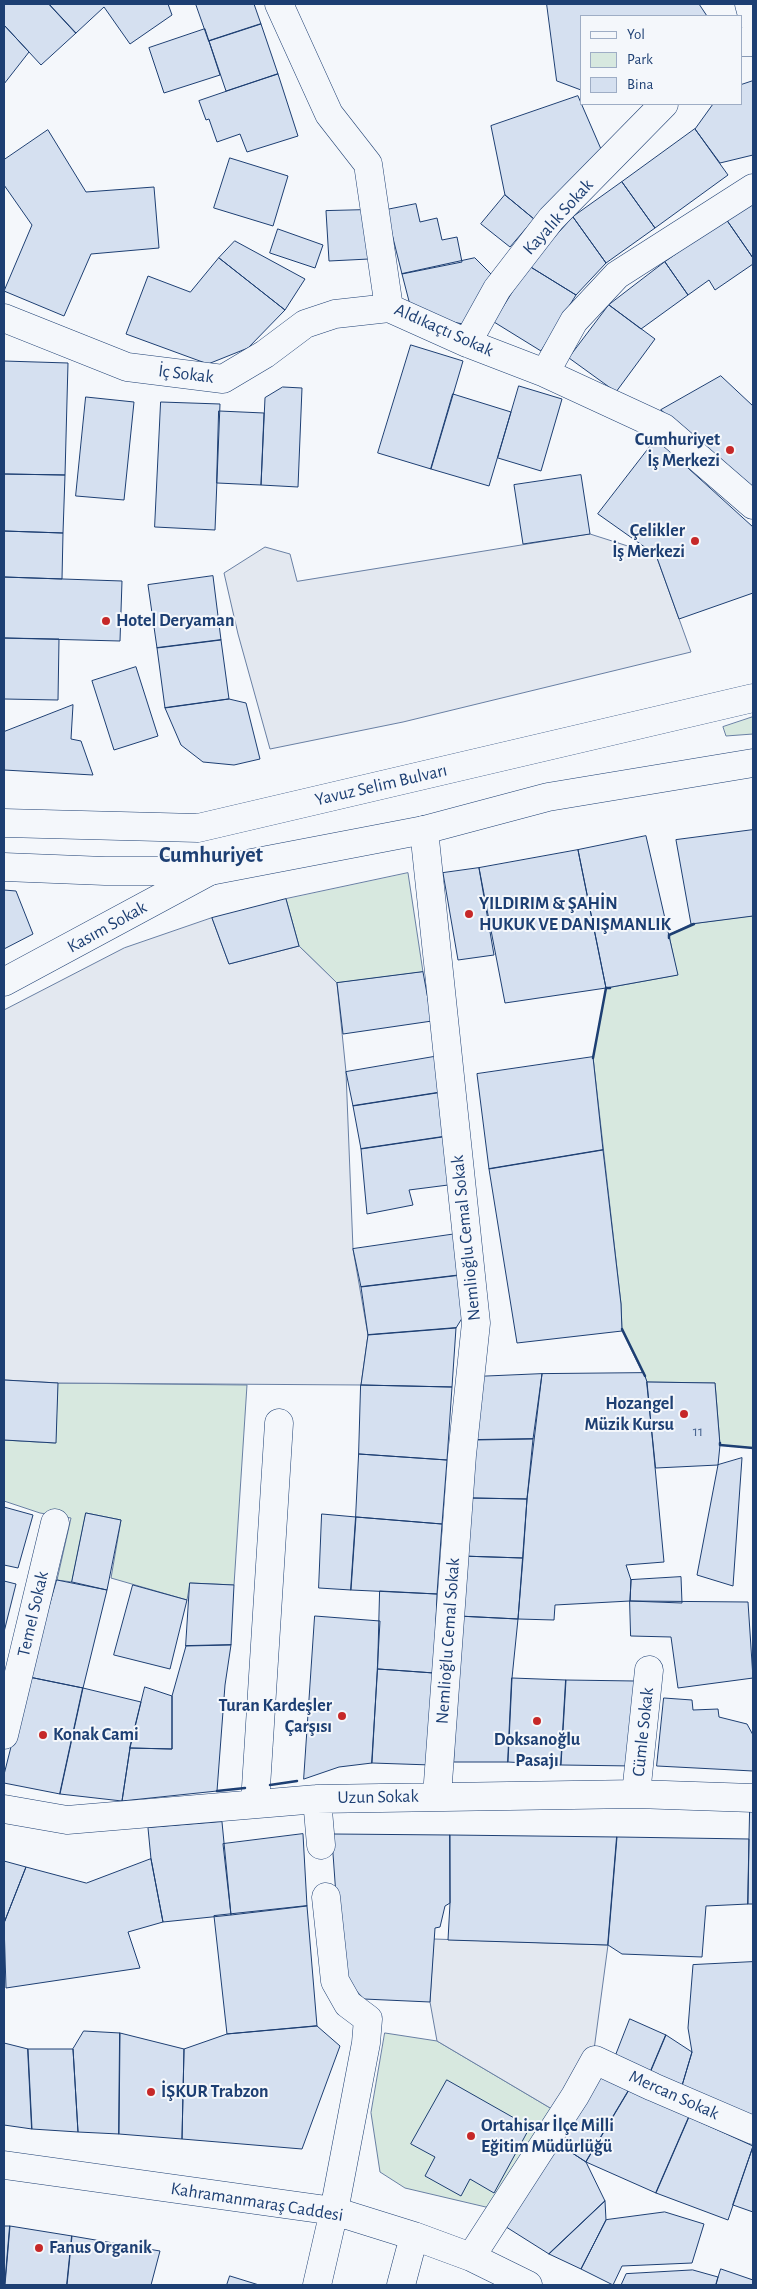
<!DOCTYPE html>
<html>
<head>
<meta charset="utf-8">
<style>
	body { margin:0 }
	#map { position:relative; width:757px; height:2289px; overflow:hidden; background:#f4f7fb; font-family:"Alegreya Sans",sans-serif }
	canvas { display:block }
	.frame { position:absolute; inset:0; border:5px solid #1d3f73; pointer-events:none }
	.legend { position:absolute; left:580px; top:15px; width:162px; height:90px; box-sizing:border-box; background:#f4f7fb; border:1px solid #9eadc5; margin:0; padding:6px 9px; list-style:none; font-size:15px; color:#1d3f73 }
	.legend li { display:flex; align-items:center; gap:10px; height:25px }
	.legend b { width:25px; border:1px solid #9eadc5 }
</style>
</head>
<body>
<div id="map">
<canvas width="757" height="2289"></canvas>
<div class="frame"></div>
<ul class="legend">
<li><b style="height:6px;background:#f4f7fb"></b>Yol</li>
<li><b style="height:14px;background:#d7e8df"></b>Park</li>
<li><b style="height:14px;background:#d5e0f0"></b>Bina</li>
</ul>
</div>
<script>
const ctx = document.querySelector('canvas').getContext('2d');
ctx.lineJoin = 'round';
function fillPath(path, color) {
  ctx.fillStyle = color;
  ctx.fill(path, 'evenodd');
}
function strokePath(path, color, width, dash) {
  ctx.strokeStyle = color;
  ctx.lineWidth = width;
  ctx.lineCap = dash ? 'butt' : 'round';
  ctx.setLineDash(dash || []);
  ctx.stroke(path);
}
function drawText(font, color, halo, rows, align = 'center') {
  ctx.font = font + ' "Alegreya Sans",sans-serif';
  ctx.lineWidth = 4;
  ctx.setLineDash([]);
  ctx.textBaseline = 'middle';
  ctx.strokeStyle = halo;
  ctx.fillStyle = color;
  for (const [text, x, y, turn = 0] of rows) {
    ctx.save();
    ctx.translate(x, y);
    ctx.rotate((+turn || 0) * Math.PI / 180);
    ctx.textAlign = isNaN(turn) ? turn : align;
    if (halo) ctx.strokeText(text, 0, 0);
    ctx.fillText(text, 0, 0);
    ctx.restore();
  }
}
const green = new Path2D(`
	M753,717V734L726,736L723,727Z
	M408,873L423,972L337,983L299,946L286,899Z
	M753,916V1448L720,1445L715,1383L647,1382L622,1331L621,1304L593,1057L606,988L677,975L669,935L691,924Z
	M58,1383L247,1385L234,1585L190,1583L187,1600L111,1578L121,1520L86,1513L72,1582L57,1580L71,1518L40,1513L4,1501V1440L55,1443Z
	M385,2033L437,2041L557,2112L490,2208L405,2188L380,2172L371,2113Z`);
fillPath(green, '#d7e8df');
strokePath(green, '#687fa3', 1);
const parking = new Path2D(`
	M590,534L656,555L691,652L403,722L270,749L238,634L224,573L265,547L290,554L297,581Z
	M212,918L229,964L299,946L337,983L346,1072L353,1249L368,1335L361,1385L58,1383L4,1380V1010L124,948Z
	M434,1939L608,1945L594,2050L557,2112L437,2041L430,2002Z`);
fillPath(parking, '#e3e8f0');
strokePath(parking, '#687fa3', 1);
const building = new Path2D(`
	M4,4H49L76,33L41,65L4,25Z
	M49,4H168L172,15L130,44L104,7L76,33Z
	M196,4H254L261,24L209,41Z
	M547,4H699L707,16H581V90L557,81Z
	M261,24L278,74L226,91L209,41Z
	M4,25L29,52L4,84Z
	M205,29L220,75L164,93L149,48Z
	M278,74L298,136L247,152L240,134L217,142L209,119L206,120L199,101Z
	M753,81V155L720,163L695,129L713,104H741V85Z
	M578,96L604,156L534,219L505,195L491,126Z
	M695,129L728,175L655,228L622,182Z
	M48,130L86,192L154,187L159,248L91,254L64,316L4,291L32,225L4,185V160Z
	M230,158L288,176L273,226L214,208Z
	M622,182L655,228L606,263L573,217Z
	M505,195L534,219L510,247L481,224Z
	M753,200V258L726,219Z
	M416,204L420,222L437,218L442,240L457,237L462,262L402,274L386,210Z
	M366,210L369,259L329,261L326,211Z
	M573,217L606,263L576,295L529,266Z
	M726,219L753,258V264L715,290L709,280L688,295L665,262Z
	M278,229L323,245L315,268L270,253Z
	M235,241L305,279L285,310L219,258Z
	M219,258L285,310L248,348L208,364L126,334L148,276L190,292Z
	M475,258L493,276L468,325L432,318L410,305L402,274Z
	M665,262L688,295L641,329L609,305Z
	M529,266L576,295L541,351L494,322Z
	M609,305L655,339L616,392L569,358Z
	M411,345L463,361L431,469L378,453Z
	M4,361L68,363L65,475L4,474Z
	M721,376L753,406V489L661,410Z
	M519,386L562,399L541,471L498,458Z
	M283,387L302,388L298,487L261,485L265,398Z
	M453,394L511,412L489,486L431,469Z
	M86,397L134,402L124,500L76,496Z
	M161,402L220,404L215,530L155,527Z
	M219,411L264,413L261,485L217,483Z
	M656,439L753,527V593L679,619L656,555L598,514Z
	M4,474L65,475L63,533L4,531Z
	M581,475L590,534L523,544L514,485Z
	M4,531L63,533L62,579L4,577Z
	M213,576L221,640L157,648L148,585Z
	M4,577L122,581L120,641L4,638Z
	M4,638L59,639L58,700L4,699Z
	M221,640L229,699L165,708L157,648Z
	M136,667L158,736L114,750L92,681Z
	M229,699L246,703L260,759L234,765L203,762L181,745L165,708Z
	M73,705L71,739L81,741L93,775L4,770V732Z
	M753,830V916L691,924L676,840Z
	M646,836L678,975L606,988L578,850Z
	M578,850L606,988L505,1003L479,868Z
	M479,868L494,955L458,960L443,873Z
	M4,890L16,891L33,934L4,949Z
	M286,899L299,946L229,964L212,918Z
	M423,972L432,1021L343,1034L337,983Z
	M439,1056L443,1092L353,1106L346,1072Z
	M593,1057L603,1150L489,1169L477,1074Z
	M443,1092L449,1136L361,1149L353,1106Z
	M449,1136L456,1184L409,1190L413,1205L367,1214L361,1149Z
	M603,1150L621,1304L622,1331L517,1343L489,1169Z
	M463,1233L470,1274L361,1287L353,1249Z
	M470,1274L472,1302L456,1328L368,1335L361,1287Z
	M456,1328L452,1387L361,1385L368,1335Z
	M644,1373L647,1382L664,1562L626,1565L631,1580L630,1601L555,1605L554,1620L518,1619L527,1499L542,1374Z
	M542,1374L533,1439L474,1440L473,1377Z
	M4,1380L58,1383L56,1443L4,1440Z
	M647,1382L715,1383L720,1445L718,1465L656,1468Z
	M361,1385L452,1387L447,1460L359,1454Z
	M533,1439L527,1499L472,1498L474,1440Z
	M359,1454L447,1460L442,1524L356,1517Z
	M742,1458L733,1586L697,1575L718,1465Z
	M472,1498L527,1499L523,1558L461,1556Z
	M4,1507L33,1515L18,1568L4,1565Z
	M86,1513L121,1520L107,1590L72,1582Z
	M322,1514L356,1517L351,1590L319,1588Z
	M356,1517L442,1524L437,1594L351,1590Z
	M461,1556L523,1558L518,1619L458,1616Z
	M681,1577L682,1603L630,1601L631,1580Z
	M57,1580L107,1590L83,1688L29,1677Z
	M4,1581L16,1584L4,1632Z
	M190,1583L234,1585L231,1645L186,1646Z
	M133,1585L187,1600L170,1669L114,1655Z
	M380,1591L437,1594L434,1673L378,1669Z
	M630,1601L748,1602L753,1678L678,1688L671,1637L631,1636Z
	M315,1616L380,1621L372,1763L339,1767L304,1779Z
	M458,1616L518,1619L512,1678L508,1762H454Z
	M231,1645L225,1685L217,1791L122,1801L130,1748L172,1749V1696L186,1646Z
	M378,1669L434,1673L431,1765L372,1763Z
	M29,1677L83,1688L60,1794L4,1783V1775Z
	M512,1678L566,1680L561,1765L508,1762Z
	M566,1680L635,1681L633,1766L561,1765Z
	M145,1687L172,1696V1749L130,1748Z
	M83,1688L141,1702L130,1748L122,1801L60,1794Z
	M664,1698L692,1700L693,1710L718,1709L719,1717L747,1724L753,1735V1771L657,1766Z
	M750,1811H753V1904H748Z
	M222,1822L231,1915L163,1922L151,1859L148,1828Z
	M303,1834L307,1906L231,1915L223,1844Z
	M332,1834L450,1835V1903L445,1906L440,1927L435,1928L430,2002L364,1999L342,1976Z
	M450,1835L617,1837L608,1945L448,1940L450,1903Z
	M617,1837L749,1839L748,1904L706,1906L702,1957L622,1954L608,1945Z
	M151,1859L163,1922L128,1932L140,1968L6,1988L4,1923L26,1867L86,1883Z
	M4,1861L26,1867L4,1923Z
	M307,1906L317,2026L227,2034L214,1916Z
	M753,1962V2118L681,2089L692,2052L688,2028L693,1965Z
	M630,2019L666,2035L650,2073L614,2060Z
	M317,2026L340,2046L302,2149L182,2139L184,2049L227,2034Z
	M84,2031L120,2033L119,2134L78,2132L73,2049Z
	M120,2033L184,2049L182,2139L119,2134Z
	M666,2035L692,2052L681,2089L650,2073Z
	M4,2043L28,2049L32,2129L4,2125Z
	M28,2049H73L78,2132L32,2129Z
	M600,2075L629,2090L586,2162L557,2143Z
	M447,2080L530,2127L494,2193L470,2179L461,2196L425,2176L435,2157L411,2144Z
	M629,2090L689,2117L656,2193L586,2162Z
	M689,2117L753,2146L728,2220L656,2193Z
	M557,2143L586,2162L605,2201L549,2254L503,2225Z
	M753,2147V2212L733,2205Z
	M605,2201L606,2220L581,2269L549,2254Z
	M665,2212L704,2224L692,2263L622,2266L613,2285L581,2269L606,2220Z
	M4,2226H10L5,2285H4Z
	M10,2226L72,2236L67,2285H5Z
	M72,2236L160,2251L151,2285H67Z
	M721,2269L753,2280V2285H716Z
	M693,2270L718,2277L716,2285H621L626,2274Z
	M230,2276L259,2285H227Z`);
fillPath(building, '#d5e0f0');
strokePath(building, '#1d3f73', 1);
const minor = new Path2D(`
	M279,4L329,114L368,164L389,308
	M749,4L753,19
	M741,42H753
	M389,308L467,343L545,373L664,428L753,505
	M4,318L127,367L223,379L265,354L305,324L335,314L389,308
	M467,343L497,289L551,219L664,104
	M545,373L574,321L617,275L753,188
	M424,830L476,1323L462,1455L437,1796
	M4,982L210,871
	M4,1735L55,1523
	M636,1794L649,1670
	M317,1799L321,1845
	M255,1803L279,1423
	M4,1809L67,1820L317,1799L636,1794L753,1798
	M4,2165L334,2211L414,2236L471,2257L528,2285
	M471,2257L575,2096L595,2060L653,2087L753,2130
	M317,2285L334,2211L366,2043L368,2019L348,2004L335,1981L326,1897
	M401,2285L414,2236`);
const major = new Path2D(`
	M4,823L198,828L753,698
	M4,867L105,871H210L424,830L548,797L753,763`);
strokePath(minor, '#1d3f73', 29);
strokePath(major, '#1d3f73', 29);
strokePath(minor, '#f4f7fb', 28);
strokePath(major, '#f4f7fb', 28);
strokePath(new Path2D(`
	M669,938V935L694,924
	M593,1058L606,988H610
	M622,1329L645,1376
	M720,1443V1445L753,1448
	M270,1785L297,1781
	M217,1791L245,1788`), '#1d3f73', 2.5);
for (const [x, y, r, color] of [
	[730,450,5,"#c62828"],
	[695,541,5,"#c62828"],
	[106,621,5,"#c62828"],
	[469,914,5,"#c62828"],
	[684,1414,5,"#c62828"],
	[342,1716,5,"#c62828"],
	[537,1721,5,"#c62828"],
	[43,1735,5,"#c62828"],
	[151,2092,5,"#c62828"],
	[471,2136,5,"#c62828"],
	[39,2248,5,"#c62828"]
]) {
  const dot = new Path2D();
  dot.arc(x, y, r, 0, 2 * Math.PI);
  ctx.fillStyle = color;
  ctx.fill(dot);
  strokePath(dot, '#f4f7fb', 2);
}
drawText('15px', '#4b6792', null, [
	["11",698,1431]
]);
drawText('18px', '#1d3f73', '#f4f7fb', [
	["Kayalık Sokak",558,217,-48],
	["Aldıkaçtı Sokak",444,330,24],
	["İç Sokak",186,374,7],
	["Yavuz Selim Bulvarı",381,785,-13],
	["Kasım Sokak",107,927,-29],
	["Nemlioğlu Cemal Sokak",466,1238,-96],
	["Temel Sokak",33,1614,-77],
	["Nemlioğlu Cemal Sokak",448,1641,-86],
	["Cümle Sokak",643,1732,-84],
	["Uzun Sokak",378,1797,-1],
	["Mercan Sokak",674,2095,24],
	["Kahramanmaraş Caddesi",257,2202,9]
]);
drawText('bold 18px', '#1d3f73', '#f4f7fb', [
	["Cumhuriyet",720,440,"right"],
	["İş Merkezi",720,461,"right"],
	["Çelikler",685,531,"right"],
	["İş Merkezi",685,552,"right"],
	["Hotel Deryaman",116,621],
	["YILDIRIM & ŞAHİN",479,904],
	["HUKUK VE DANIŞMANLIK",479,925],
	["Hozangel",674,1404,"right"],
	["Müzik Kursu",674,1425,"right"],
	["Turan Kardeşler",332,1706,"right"],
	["Çarşısı",332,1727,"right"],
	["Konak Cami",53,1735],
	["Doksanoğlu",537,1740,"center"],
	["Pasajı",537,1761,"center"],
	["İŞKUR Trabzon",161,2092],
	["Ortahisar İlçe Milli",481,2126],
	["Eğitim Müdürlüğü",481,2147],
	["Fanus Organik",49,2248]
], 'left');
drawText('bold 22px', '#1d3f73', '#f4f7fb', [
	["Cumhuriyet",211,855]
]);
</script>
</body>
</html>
